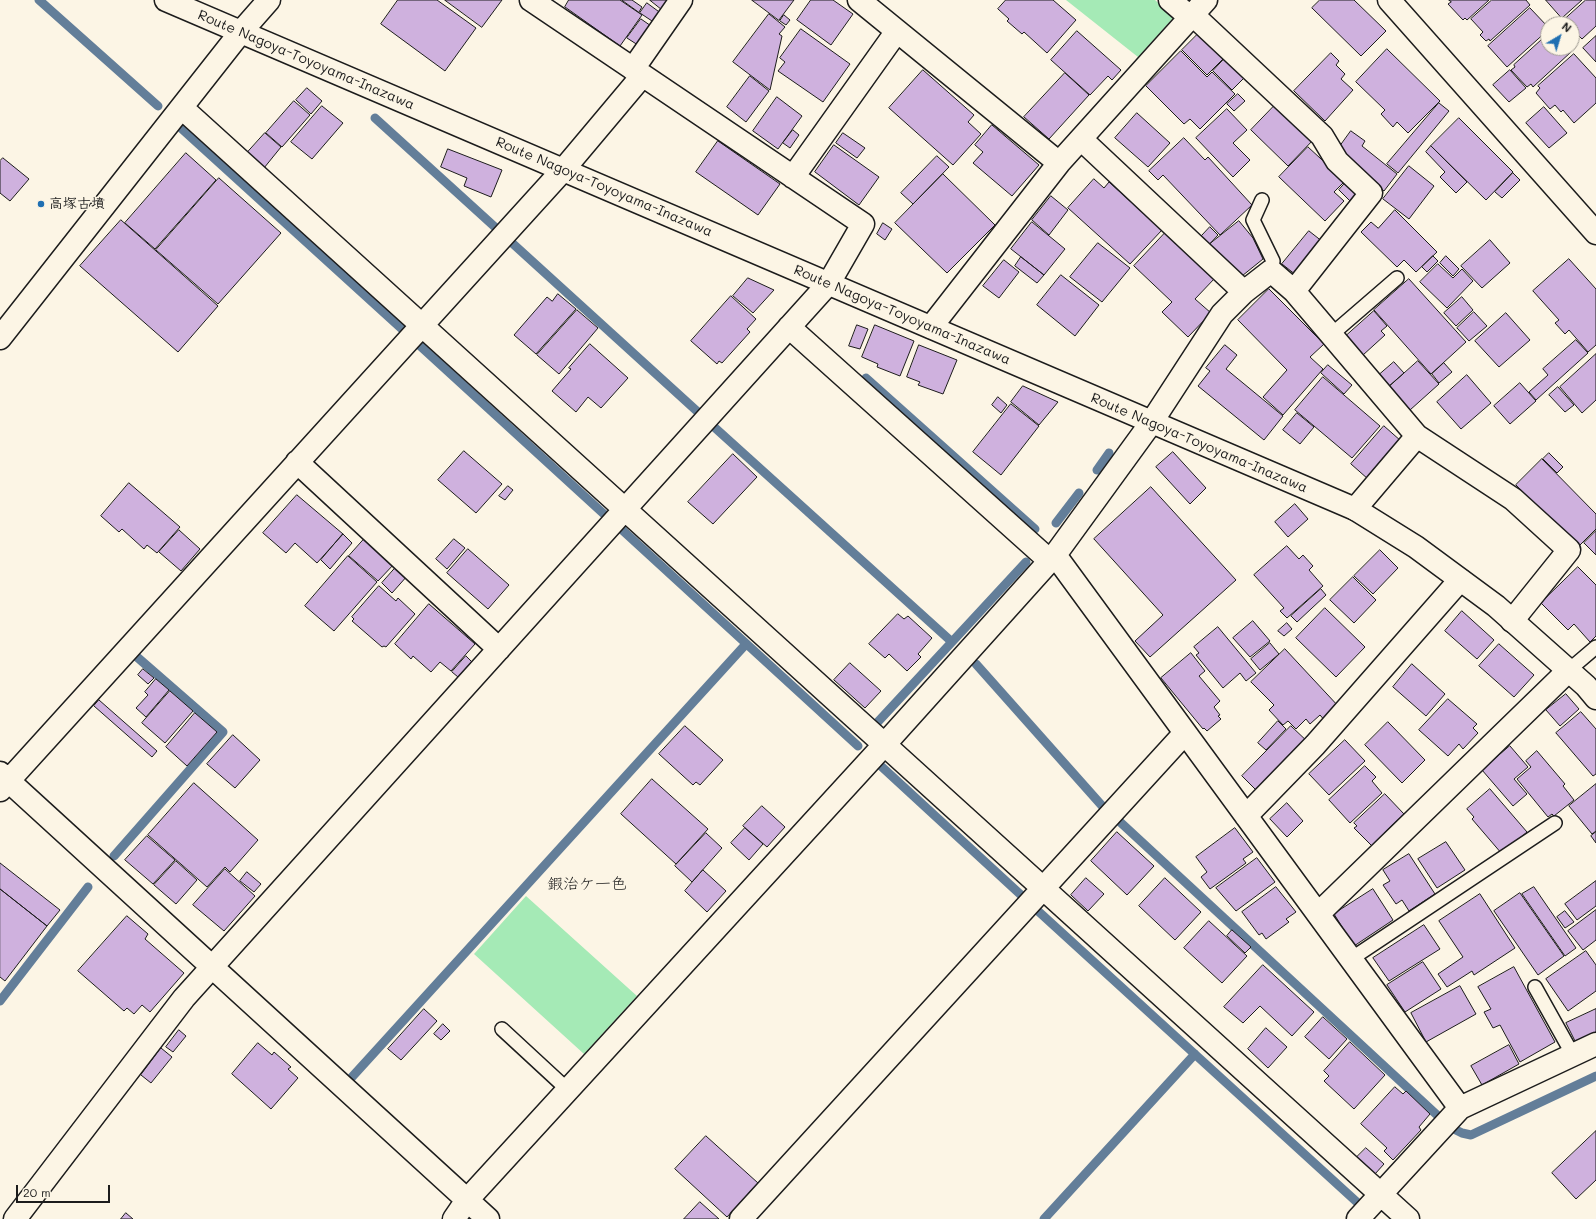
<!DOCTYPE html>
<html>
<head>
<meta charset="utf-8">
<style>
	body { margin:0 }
	#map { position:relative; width:1596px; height:1219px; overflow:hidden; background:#fcf5e5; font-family:Mali,sans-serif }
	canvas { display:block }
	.north { position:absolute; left:1540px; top:16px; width:40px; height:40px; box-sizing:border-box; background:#fcf5e5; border:1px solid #a29e95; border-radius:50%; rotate:38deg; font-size:11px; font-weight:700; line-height:16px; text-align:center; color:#1c1c1c }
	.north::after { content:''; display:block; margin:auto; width:14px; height:18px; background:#1f6fb2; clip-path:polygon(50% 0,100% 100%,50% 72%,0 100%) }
	.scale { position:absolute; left:16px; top:1185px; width:94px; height:18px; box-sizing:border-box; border:2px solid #1c1c1c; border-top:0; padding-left:5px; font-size:12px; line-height:14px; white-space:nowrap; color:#1c1c1c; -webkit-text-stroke:3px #fcf5e5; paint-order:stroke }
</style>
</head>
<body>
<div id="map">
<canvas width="1596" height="1219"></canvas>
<div class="north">N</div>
<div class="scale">20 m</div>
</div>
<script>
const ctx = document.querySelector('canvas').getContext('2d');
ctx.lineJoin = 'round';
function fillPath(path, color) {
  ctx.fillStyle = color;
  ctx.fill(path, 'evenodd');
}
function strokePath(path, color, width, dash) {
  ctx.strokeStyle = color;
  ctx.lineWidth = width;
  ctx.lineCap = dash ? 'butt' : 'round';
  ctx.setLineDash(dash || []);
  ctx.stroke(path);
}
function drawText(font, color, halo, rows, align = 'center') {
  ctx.font = font + ' Mali,"Klee One",sans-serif';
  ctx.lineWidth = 3;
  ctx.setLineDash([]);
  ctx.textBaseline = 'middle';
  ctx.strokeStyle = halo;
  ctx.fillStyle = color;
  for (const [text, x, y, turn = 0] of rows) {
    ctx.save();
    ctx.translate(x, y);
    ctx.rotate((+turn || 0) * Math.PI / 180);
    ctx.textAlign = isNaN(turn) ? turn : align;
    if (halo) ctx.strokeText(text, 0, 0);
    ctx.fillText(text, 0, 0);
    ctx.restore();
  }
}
fillPath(new Path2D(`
	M1066,0H1155L1174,17L1138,57Z
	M526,896L637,996L584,1054L474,954Z`), '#a5eab6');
strokePath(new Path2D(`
	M39,0L158,106
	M375,118L496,228
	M182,129L403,330
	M511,242L699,413
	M418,344L605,515
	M866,378L1035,529
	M713,426L952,642
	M1097,470L1109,453
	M1056,523L1079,493
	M620,528L858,746
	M976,664L1104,808
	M875,725L1026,562
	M882,767L1021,895
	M1119,821L1437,1115
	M114,856L223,732L137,657
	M1038,911L1359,1204
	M0,1001L88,887
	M352,1077L746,644
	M1456,1130L1462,1133L1471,1135L1596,1076
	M1044,1219L1195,1054`), '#637e99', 9);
const building = new Path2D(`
	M398,0H437L476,28L445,71L381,24Z
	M445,0H502L482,27Z
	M569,0H620L642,15L620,46L565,7Z
	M622,0H632L642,7L639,12Z
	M650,0H672L664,11Z
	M752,0H794L779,20Z
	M811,0H833L853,14L831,45L797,20Z
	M1006,0H1053L1076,20L1047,53L1024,32L1022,34L1007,21L1009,19L998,9Z
	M1320,0H1354L1386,31L1361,56L1312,8Z
	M1449,0H1489L1467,20L1465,18L1463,20L1448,4L1451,2Z
	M1492,0H1526L1530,5L1490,41L1489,39L1486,41L1480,35L1483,32L1471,19Z
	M1546,0H1582L1562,18Z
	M1586,0H1596V26L1582,39L1572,29V24H1568L1564,20Z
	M647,3L662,14L655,23L640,13Z
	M1530,8L1548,27V30L1507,67L1488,46Z
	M769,14L785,27L779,34L782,36L770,90L733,62Z
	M784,15L790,20L786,25L780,21Z
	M641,19L654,28L641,47L627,38Z
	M801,29L850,64L823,102L778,71L785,62L780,58Z
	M1203,29L1228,54L1207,75L1182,50Z
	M1077,31L1121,70L1112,80L1108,76L1090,95L1051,60Z
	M1548,34V48H1567L1571,52L1533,87L1531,84L1527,87L1511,70L1515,67L1514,65Z
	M1596,36V62L1583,48Z
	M1387,49L1440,101L1408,133L1397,122L1393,127L1381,114L1385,110L1356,82Z
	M1181,51L1207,77L1212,72L1235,94L1200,129L1190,119L1184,124L1146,86Z
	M1331,53L1339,61L1336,65L1345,74L1341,79L1353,90L1325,121L1294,91Z
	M1229,54L1248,74L1232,90L1213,71Z
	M1574,54L1596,78V103L1574,123L1563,110L1561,112L1555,105L1550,109L1536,93L1540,88L1538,86Z
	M923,70L974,115L968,122L981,134L953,165L889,108Z
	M1510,70L1526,88L1509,102L1493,85Z
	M1065,73L1089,95L1049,139L1024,117Z
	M750,76L769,91L746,122L727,107Z
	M307,88L322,101L311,114L296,100Z
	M1238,94L1245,101L1234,111L1227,104Z
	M777,97L802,116L778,149L753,131Z
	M294,101L310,115L282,147L266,133Z
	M1278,102L1315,138L1288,166L1251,130Z
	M1439,103L1449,111L1398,173L1387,164Z
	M322,106L343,123L312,159L291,142Z
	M1544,107L1567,133L1549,148L1526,123Z
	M1227,109L1247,130L1233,143L1250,160L1233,177L1196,138Z
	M1137,113L1170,143L1148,167L1115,138Z
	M1459,118L1513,172L1486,200L1431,146Z
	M992,125L1039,165L1012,196L973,163L983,152L975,145Z
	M793,130L799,135L790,148L783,143Z
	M1351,131L1365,141L1362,146L1397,174L1384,191L1345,161L1338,149Z
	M265,133L281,147L264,168L247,153Z
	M843,133L865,148L857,158L836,143Z
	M1184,138L1205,160L1208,157L1252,205L1220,235L1163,175L1158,180L1149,171Z
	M718,141L780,184L758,215L696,172Z
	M834,145L879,177L859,205L815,172Z
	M1431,146L1467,182L1456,193L1440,177L1445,172L1426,152Z
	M1308,147L1345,181L1334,192L1344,201L1325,221L1279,177Z
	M448,149L502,170L491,197L464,186L467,178L441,167Z
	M186,153L216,180L155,249L125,223Z
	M937,156L949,167L913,204L901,193Z
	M3,158L29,179L10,201L0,193V161Z
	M1409,166L1434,186L1409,219L1383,199Z
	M1513,173L1520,180L1502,198L1495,192Z
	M943,174L995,225L947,273L895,223Z
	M219,178L281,233L218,304L156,250Z
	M1094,179L1104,188L1109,182L1162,230L1130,264L1068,208Z
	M1347,181L1358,192L1350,201L1339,190Z
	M1051,196L1068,210L1049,235L1032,220Z
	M1395,210L1437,252L1416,272L1404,260L1397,267L1361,232L1371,222L1378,228Z
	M121,220L218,306L178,352L80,266Z
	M1239,221L1253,238L1263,259L1237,280L1210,244Z
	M1032,222L1065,249L1044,275L1011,249Z
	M883,223L892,229L885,240L877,234Z
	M1210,227L1218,235L1204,250L1196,242Z
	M1309,231L1323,242L1296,275L1282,264Z
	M1166,232L1215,278L1195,299L1211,313L1188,337L1162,312L1172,302L1134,266Z
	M1490,240L1510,263L1482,288L1461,266Z
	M1098,243L1130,268L1102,302L1070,277Z
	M1433,256L1438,261L1427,272L1422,267Z
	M1446,256L1459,269L1453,276L1440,263Z
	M1021,257L1044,275L1037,283L1015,266Z
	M1569,259L1596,289V345L1588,352L1569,330L1565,334L1555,323L1559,320L1533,291Z
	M1004,260L1019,272L999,298L983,286Z
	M1438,264L1453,278L1462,269L1473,281L1447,308L1420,282Z
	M1061,275L1099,305L1075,336L1037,305Z
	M748,278L774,290L753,313L733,296Z
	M1409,279L1466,342L1431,374L1374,310Z
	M1269,289L1324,344L1310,357L1323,369L1283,415L1263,397L1287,370L1238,320Z
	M558,294L576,309L536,354L514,335L547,297L552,301Z
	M731,296L756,319L747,329L750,332L722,363L719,361L717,364L691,341Z
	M1462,297L1473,310L1456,326L1444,313Z
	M577,310L598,328L559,374L537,355Z
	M1374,311L1387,326L1381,331L1385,335L1363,355L1346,336Z
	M1474,312L1487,326L1469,341L1457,328Z
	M1506,313L1530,340L1499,367L1475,341Z
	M857,325L868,329L860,349L849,346Z
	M875,325L914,341L900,376L877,367L878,364L862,357Z
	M1576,340L1588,353L1536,400L1529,392L1548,375L1543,369Z
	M590,344L628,378L601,408L588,397L576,412L552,391L571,369L569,368Z
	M919,345L957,360L943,394L918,385L920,382L907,377Z
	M1225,345L1237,355L1226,369L1283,416L1264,440L1198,386L1210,371L1206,368Z
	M1596,354V400L1582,413L1560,387Z
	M1418,361L1439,384L1410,410L1389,387Z
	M1394,362L1404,373L1389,386L1379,375Z
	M1444,363L1452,372L1439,383L1432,374Z
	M1328,365L1352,385L1344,394L1321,373Z
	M1467,375L1491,403L1461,429L1437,402Z
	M1323,377L1380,426L1352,458L1295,410Z
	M1520,383L1536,401L1510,424L1494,406Z
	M1023,386L1058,402L1039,425L1011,402Z
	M1558,387L1574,405L1565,412L1549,395Z
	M998,397L1007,405L1001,413L992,405Z
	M1011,404L1039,426L1001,475L973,452Z
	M1297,413L1314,427L1300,444L1283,430Z
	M1384,426L1401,441L1368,479L1351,464Z
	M464,451L502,484L476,513L438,480Z
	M1173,452L1206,488L1190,504L1156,467Z
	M1549,453L1563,467L1557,473L1543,459Z
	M733,454L757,477L713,524L688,502Z
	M1542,459L1596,514V529L1577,548L1516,485Z
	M129,483L180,527L157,553L147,545L144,549L122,529L119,532L101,516Z
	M508,486L513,490L505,500L499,496Z
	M1151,487L1236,580L1150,657L1135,641L1163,615L1094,539Z
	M297,495L343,534L317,563L295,543L286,553L263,533Z
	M1295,504L1308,519L1288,537L1275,522Z
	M179,530L200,549L181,571L159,552Z
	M1596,531V555L1584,543Z
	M343,534L352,543L330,569L321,560Z
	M366,537L395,563L378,581L349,556Z
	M454,539L465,548L447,569L436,559Z
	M1287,546L1299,559L1303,555L1313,566L1309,570L1323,586L1287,618L1280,611L1284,608L1254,575Z
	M468,549L509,585L488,609L447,573Z
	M1380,550L1398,568L1373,594L1354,576Z
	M348,556L377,582L334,631L305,606Z
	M397,566L408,575L392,593L382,583Z
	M1578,567L1596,585V636L1590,642L1574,624L1568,630L1541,603Z
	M1353,577L1376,600L1354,623L1330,600Z
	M379,586L396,601L398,598L415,614L386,647L384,646L382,647L352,621L354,619L352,617Z
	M1321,589L1326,595L1297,622L1291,616Z
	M429,604L475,644L451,671L440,662L431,672L413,656L411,659L395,644Z
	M1325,608L1365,647L1336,677L1296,638Z
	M1462,611L1494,640L1477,659L1445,631Z
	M898,614L904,619L908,616L932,638L918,654L921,657L907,671L889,654L885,658L869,644Z
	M1253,621L1270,641L1250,657L1233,638Z
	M1287,623L1292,629L1284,636L1278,631Z
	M1218,627L1256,673L1246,681L1240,673L1223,688L1196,655L1199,653L1194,647Z
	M1270,643L1279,654L1260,670L1251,659Z
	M1499,644L1534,675L1514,697L1479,666Z
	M1285,649L1340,708L1326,722L1320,715L1310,724L1306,719L1296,729L1288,721L1283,725L1269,710L1274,705L1251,682Z
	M1191,653L1205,671L1199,676L1220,701L1214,707L1220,715L1218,716L1221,719L1207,731L1204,728L1203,729L1161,678Z
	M466,656L472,662L458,677L452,672Z
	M850,663L881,691L865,708L834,680Z
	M1412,664L1445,694L1426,716L1393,687Z
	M143,669L154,678L148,684L138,675Z
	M156,679L169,690L146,717L136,708L148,695L145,692Z
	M170,691L193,711L165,743L142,723Z
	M1566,694L1579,709L1560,726L1546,710Z
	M1448,699L1477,724L1473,728L1478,733L1463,749L1459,744L1448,756L1419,730Z
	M99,700L157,751L152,757L94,706Z
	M1581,712L1596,729V774L1593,776L1556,733Z
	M195,713L217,732L187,766L166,747Z
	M1278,721L1286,729L1266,750L1258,743Z
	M1388,722L1425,760L1402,783L1365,745Z
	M685,726L723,760L700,785L696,782L693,785L659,754Z
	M1291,726L1310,744L1261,795L1242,776Z
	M233,735L260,760L235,788L207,764Z
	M1345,740L1365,761L1329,795L1309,774Z
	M1510,746L1528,767L1514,779L1527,794L1513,806L1482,770Z
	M1537,751L1565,784L1563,786L1574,800L1554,816L1552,814L1548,817L1517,779L1531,767L1526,761Z
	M1365,766L1376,777L1372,781L1382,793L1350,823L1329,800Z
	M652,779L708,829L676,864L621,814Z
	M194,783L258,840L230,872L225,867L207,887L148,835Z
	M1596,784V831L1592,834L1569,806Z
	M1490,789L1527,832L1502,854L1472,819L1474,817L1467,809Z
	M1385,794L1404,814L1384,833L1386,835L1373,847L1354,828L1357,826L1354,823Z
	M1287,803L1303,821L1287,837L1270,819Z
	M762,806L785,827L767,847L743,826Z
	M745,828L763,844L749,860L731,843Z
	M1235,828L1253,852L1243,859L1246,863L1210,889L1201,877L1207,872L1196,857Z
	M1117,832L1154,866L1127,895L1091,861Z
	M1596,832V843L1591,836Z
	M706,833L722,848L692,882L675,866Z
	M147,836L175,860L153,884L125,860Z
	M1446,842L1465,870L1437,888L1418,859Z
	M1409,854L1435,894L1409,911L1402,900L1396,904L1383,885L1390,881L1383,870Z
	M1257,858L1275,882L1236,911L1216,888Z
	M176,861L197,880L176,904L154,885Z
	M0,863L60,910L47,926L0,889Z
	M225,869L255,896L224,931L193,905Z
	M703,870L726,891L707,912L685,891Z
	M247,872L261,884L254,892L240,881Z
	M1086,878L1104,894L1088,911L1071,895Z
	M1165,878L1201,912L1175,940L1139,906Z
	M1596,881V906L1577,920L1565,904Z
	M1276,887L1296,912L1286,919L1289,922L1266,939L1262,933L1259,935L1242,912Z
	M1534,887L1576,948L1565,956L1522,894Z
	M0,889L47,926L5,981L0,977Z
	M1373,889L1393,920L1354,946L1334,914Z
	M1520,893L1564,956L1538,975L1494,911Z
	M1480,894L1515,948L1474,975L1472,971L1447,987L1438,974L1463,957L1439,921Z
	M1596,910V940L1583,950L1568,931Z
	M1565,911L1574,922L1565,928L1557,917Z
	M127,916L148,934L145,939L184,973L150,1012L142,1005L134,1014L127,1008L124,1011L78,971Z
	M1209,921L1247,956L1222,983L1184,948Z
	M1424,925L1440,949L1389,981L1373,958Z
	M1232,930L1251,947L1245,953L1227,936Z
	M1586,951L1596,965V991L1568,1011L1546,979Z
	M1423,962L1441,989L1405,1012L1387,985Z
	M1263,965L1314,1012L1292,1036L1260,1006L1243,1023L1224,1007Z
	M1514,967L1555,1042L1520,1062L1500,1025L1493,1028L1484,1012L1491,1009L1478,987Z
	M1460,986L1476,1014L1426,1042L1411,1013Z
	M424,1009L437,1021L401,1060L388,1049Z
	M1596,1009V1032L1575,1041L1566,1023Z
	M1323,1017L1347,1039L1329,1059L1305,1037Z
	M443,1024L450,1031L441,1040L434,1034Z
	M1266,1028L1287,1047L1268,1068L1248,1049Z
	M179,1030L186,1036L173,1052L166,1047Z
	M1350,1042L1385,1075L1354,1109L1324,1081L1329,1076L1324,1071Z
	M258,1043L272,1055L274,1052L291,1067L288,1069L298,1078L271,1109L232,1074Z
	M1509,1045L1519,1064L1482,1085L1471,1066Z
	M161,1048L172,1057L151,1083L141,1075Z
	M1395,1087L1403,1094L1406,1091L1430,1114L1419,1127L1421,1130L1393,1160L1384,1151L1387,1148L1361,1124Z
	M1596,1131V1180L1576,1199L1552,1173Z
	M706,1136L758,1183L727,1217L675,1169Z
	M1366,1148L1384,1164L1375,1174L1357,1157Z
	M700,1202L719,1219H684Z
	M126,1213L133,1219H121Z`);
fillPath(building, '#cfb1de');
strokePath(building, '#1c1c1c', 1);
const lane = new Path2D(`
	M1262,200L1253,220L1273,261L1271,271
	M1331,335L1397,278
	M1569,670L1596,647
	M1351,959L1555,823
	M1535,987L1573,1055
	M502,1029L568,1090`);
const street = new Path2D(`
	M859,0L1059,163
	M1170,0L1191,18
	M1389,0L1596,233
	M1193,15L1322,136L1337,161L1371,193L1294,291
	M633,69L681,0
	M182,108L1408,1219
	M1081,139L1244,292
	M793,177L897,31
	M789,327L1050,561
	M931,327L1059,163L1206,0
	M0,338L240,33
	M1417,436L1513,499L1569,550L1512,621
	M297,462L499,649
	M1055,555L1460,1108
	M0,773L488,1219
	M0,790L563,170L642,76
	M1246,816L1315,745L1460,580
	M1318,914L1569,670
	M15,1219L184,998L829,283L863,224L531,0
	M454,1219L467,1200L884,745L1055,555L1151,423L1222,314L1244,292L1271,271L1294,291L1417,436L1355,509
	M741,1219L1185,733
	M1358,1219L1460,1108L1596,1044`);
const secondary = new Path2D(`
	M166,0L1355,509L1416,547L1496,606L1586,686L1596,698
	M240,33L269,0`);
strokePath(lane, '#1c1c1c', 16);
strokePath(street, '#1c1c1c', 25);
strokePath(secondary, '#1c1c1c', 25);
strokePath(lane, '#fcf5e5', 13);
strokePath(street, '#fcf5e5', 22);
strokePath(secondary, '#fcf5e5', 22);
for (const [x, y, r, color] of [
	[41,204,4,"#1f6fb2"]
]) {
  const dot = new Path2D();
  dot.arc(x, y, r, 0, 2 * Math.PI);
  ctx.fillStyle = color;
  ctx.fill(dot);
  strokePath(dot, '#fcf5e5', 1.5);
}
drawText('14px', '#1c1c1c', '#fcf5e5', [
	["Route Nagoya-Toyoyama-Inazawa",306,60,23],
	["Route Nagoya-Toyoyama-Inazawa",604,187,23],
	["Route Nagoya-Toyoyama-Inazawa",902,315,23],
	["Route Nagoya-Toyoyama-Inazawa",1199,443,23]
]);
drawText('bold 14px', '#1c1c1c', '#fcf5e5', [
	["高塚古墳",49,204]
], 'left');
drawText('16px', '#1c1c1c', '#fcf5e5', [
	["鍜治ケ一色",587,884]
]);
</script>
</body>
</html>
